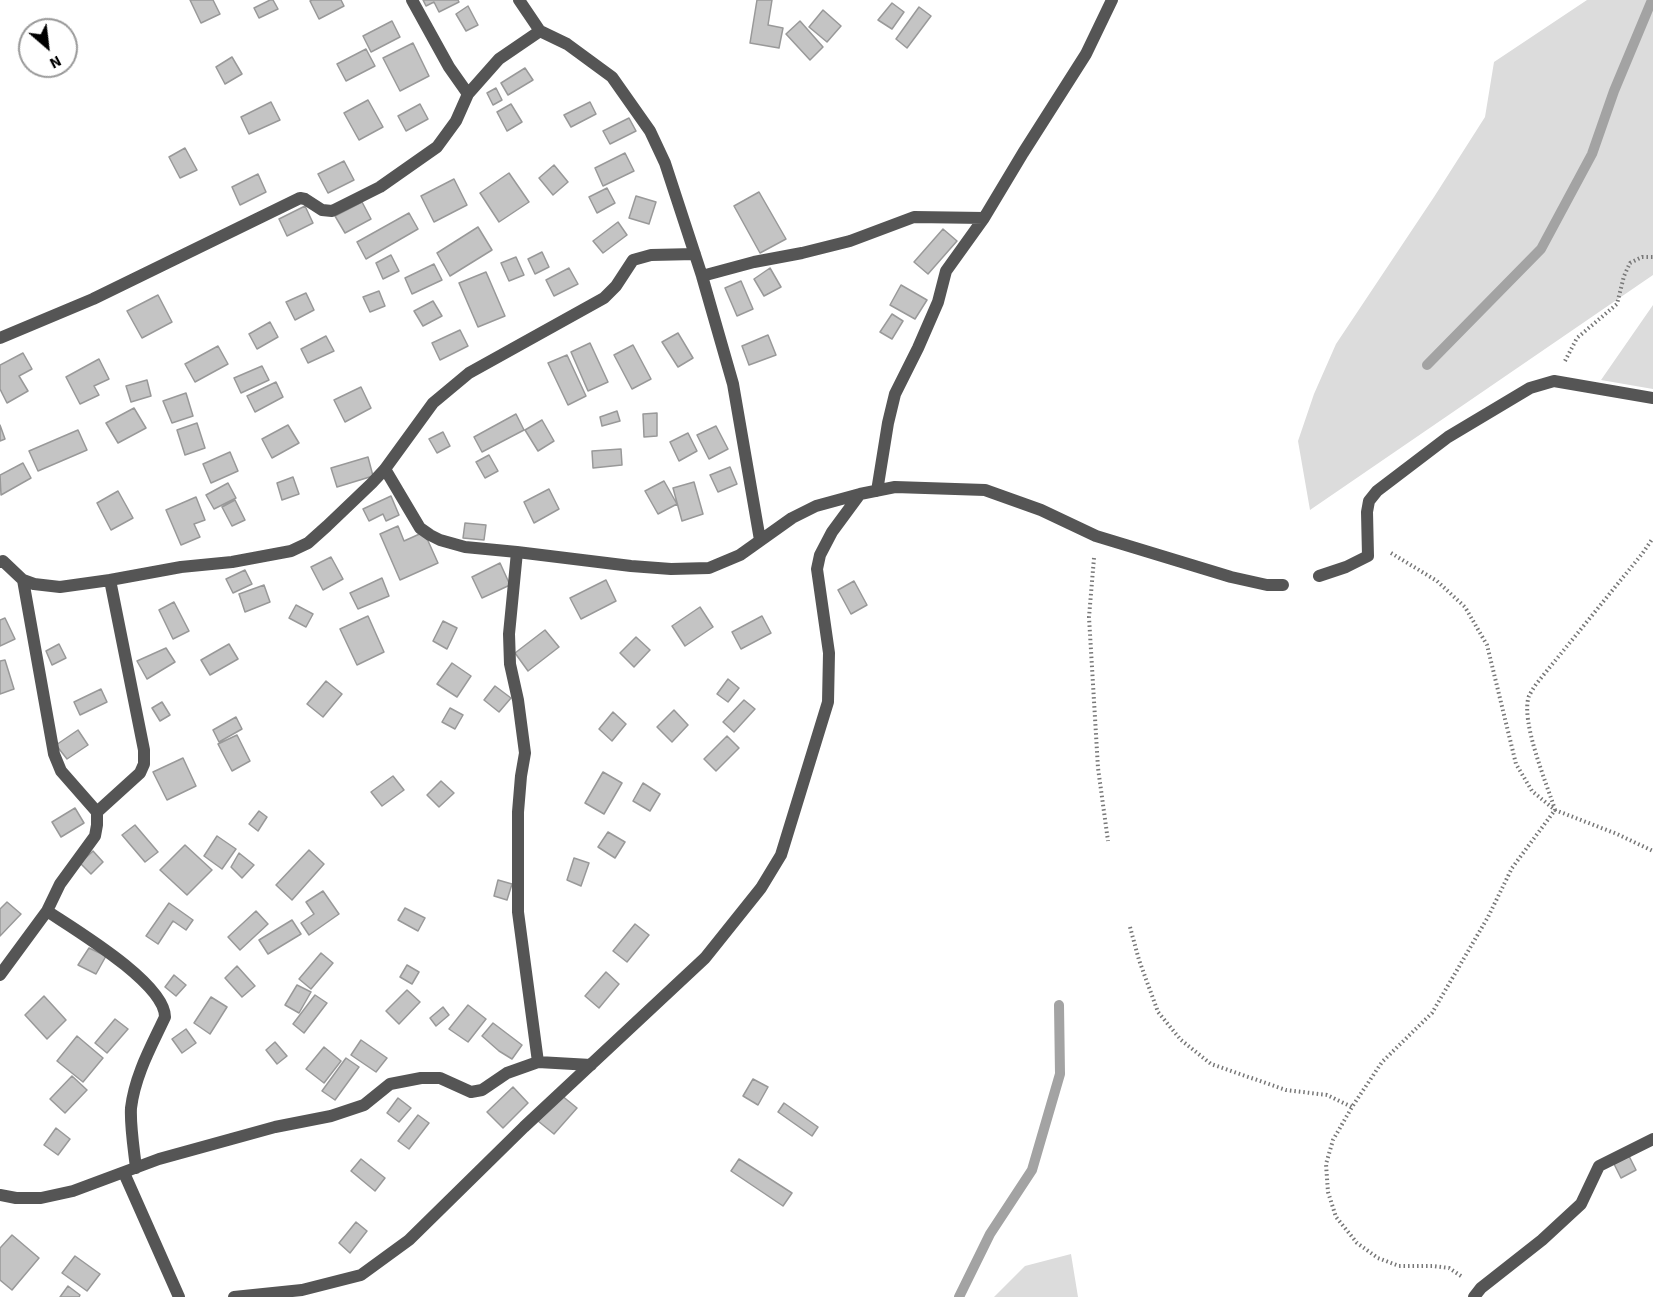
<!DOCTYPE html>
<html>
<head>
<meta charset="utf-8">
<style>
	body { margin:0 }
	#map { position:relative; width:1653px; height:1297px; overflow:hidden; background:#fff; font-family:"Source Sans 3",sans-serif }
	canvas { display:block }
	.north { position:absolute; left:18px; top:18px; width:60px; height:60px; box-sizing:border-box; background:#fff; border:2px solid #999; border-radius:50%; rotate:152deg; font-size:16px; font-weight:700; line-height:24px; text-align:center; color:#000 }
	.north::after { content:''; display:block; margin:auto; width:21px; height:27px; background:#000; clip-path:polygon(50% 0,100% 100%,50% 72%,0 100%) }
</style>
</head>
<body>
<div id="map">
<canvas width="1653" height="1297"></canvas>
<div class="north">N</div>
</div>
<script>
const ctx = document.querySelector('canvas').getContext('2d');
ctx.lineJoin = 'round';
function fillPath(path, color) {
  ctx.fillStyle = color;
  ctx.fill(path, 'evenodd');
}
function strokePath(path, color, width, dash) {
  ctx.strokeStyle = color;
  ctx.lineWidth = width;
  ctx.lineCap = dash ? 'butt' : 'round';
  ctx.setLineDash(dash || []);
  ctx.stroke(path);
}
fillPath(new Path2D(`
	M1587,0H1653V275L1310,510L1298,441L1314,394L1336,344L1434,197L1485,117L1494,62Z
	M1653,305V389L1601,380Z
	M1071,1254L1078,1297H994L1025,1266Z`), '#dcdcdc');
strokePath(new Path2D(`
	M1427,365L1541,249L1592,154L1614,91L1652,0
	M959,1297L990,1234L1032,1170L1060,1074L1059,1005`), '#a3a3a3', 10);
const building = new Path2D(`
	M190,0H213L220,14L201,23Z
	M270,0H273L278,9L259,18L254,8Z
	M312,0H341L344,6L319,19L310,1Z
	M423,0H458L459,2L439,12L434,2L426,6Z
	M757,0H772L768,25L783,28L779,48L750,43Z
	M892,3L904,12L892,29L878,20Z
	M468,6L478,25L466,31L456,14Z
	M919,7L931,16L907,48L896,39Z
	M823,10L841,26L827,42L809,27Z
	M392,21L400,37L371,52L363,36Z
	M800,21L823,47L810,60L786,34Z
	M413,43L429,76L400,91L383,58Z
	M366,49L375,66L346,81L337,64Z
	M232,57L242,74L225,84L216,67Z
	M525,68L533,80L508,95L501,83Z
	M496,88L502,100L493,105L487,93Z
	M368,100L383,127L359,140L344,113Z
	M271,102L280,120L249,134L241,117Z
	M590,102L596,114L571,127L564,115Z
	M420,104L428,119L406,131L398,116Z
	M511,104L522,122L507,131L497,112Z
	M629,118L636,131L610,144L603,131Z
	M185,148L197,170L180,178L169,157Z
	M625,153L634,171L603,186L595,168Z
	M344,161L354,180L328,193L318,174Z
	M554,165L568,182L553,195L539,178Z
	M509,173L529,202L499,222L480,193Z
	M258,174L266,192L240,205L232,187Z
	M454,179L467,205L434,222L421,196Z
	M607,188L615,203L597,213L589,197Z
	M759,192L786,239L760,253L734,206Z
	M636,196L656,202L649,224L629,218Z
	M362,202L371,219L345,233L335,216Z
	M305,206L313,223L287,236L279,219Z
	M409,213L418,229L366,259L357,242Z
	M618,222L627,235L603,253L593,241Z
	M478,227L492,250L450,276L437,253Z
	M943,229L957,241L928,274L914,262Z
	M542,252L549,267L535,274L528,259Z
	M391,255L399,271L383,279L376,263Z
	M516,257L524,275L509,281L501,263Z
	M434,264L442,280L412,294L405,278Z
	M569,268L578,284L554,296L546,280Z
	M770,268L781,287L764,296L754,279Z
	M486,272L505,316L478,327L459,283Z
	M741,281L753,309L737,316L725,288Z
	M901,285L927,300L915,319L890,305Z
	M379,291L385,306L370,312L363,297Z
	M306,293L314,310L295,320L286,302Z
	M158,295L172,322L142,338L127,311Z
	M433,301L442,316L423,326L414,311Z
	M892,314L903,321L892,339L880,332Z
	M270,322L278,337L257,349L249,334Z
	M460,330L468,346L440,360L432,343Z
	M678,333L693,358L678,367L662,342Z
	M768,335L776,355L749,365L742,346Z
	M326,336L334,351L308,363L301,349Z
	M590,343L608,382L588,391L571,352Z
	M633,345L651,379L632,389L614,355Z
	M218,346L228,364L195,382L185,364Z
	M23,353L32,369L19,376L28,391L7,403L0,389V365Z
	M567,355L586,396L568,405L548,363Z
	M99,359L109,379L94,386L99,395L80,404L66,377Z
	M262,366L269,380L241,393L234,378Z
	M147,380L151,396L131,402L126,386Z
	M276,382L283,397L255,412L247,396Z
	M361,387L371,408L345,422L334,400Z
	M186,393L193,416L172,423L163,401Z
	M134,408L146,428L118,443L106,423Z
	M617,411L620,421L602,426L600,417Z
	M657,413V436L644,437L643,414Z
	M516,414L524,430L482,452L474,437Z
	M542,420L554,441L538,451L525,430Z
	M197,423L205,448L185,455L177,430Z
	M0,425L5,439L0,441Z
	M288,425L299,443L272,458L262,439Z
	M716,426L728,449L709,459L697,435Z
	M78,430L87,450L38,471L29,451Z
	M443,432L450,446L437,453L429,439Z
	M688,433L697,451L679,461L670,442Z
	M621,449L622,465L593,468L592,451Z
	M230,452L238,471L211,483L203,464Z
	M489,455L498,471L485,478L476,462Z
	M368,457L373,476L337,487L331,468Z
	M23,463L31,478L1,495L0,475Z
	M730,467L737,484L718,492L710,475Z
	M293,477L299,494L282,500L277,483Z
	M664,481L677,504L658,514L645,491Z
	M694,482L703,514L682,521L673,488Z
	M228,483L236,498L214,509L206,495Z
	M549,489L559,509L534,523L524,502Z
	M118,491L133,518L111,530L97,503Z
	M391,496L399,515L386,521L383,514L369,521L363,509Z
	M196,497L205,520L194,524L200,537L181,545L166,510Z
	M235,500L245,520L232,526L222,507Z
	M465,523L486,525L484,540L463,538Z
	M398,526L404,541L424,532L438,563L400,580L380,534Z
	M331,557L343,579L323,590L311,567Z
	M500,563L510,585L482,598L472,577Z
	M245,570L252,584L233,593L226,579Z
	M382,578L389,596L358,609L350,593Z
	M606,580L616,601L581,619L570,598Z
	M854,581L867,605L851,614L838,590Z
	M264,585L270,602L245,612L239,594Z
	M174,602L189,631L173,639L159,610Z
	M296,605L313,614L306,627L289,618Z
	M700,607L713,627L685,646L672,626Z
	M368,616L384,652L357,665L340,629Z
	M762,616L771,633L741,649L732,632Z
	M5,618L15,639L0,646V620Z
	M443,621L457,628L447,649L433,641Z
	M545,630L559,647L528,671L515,653Z
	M636,637L650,650L634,667L620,653Z
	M59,644L66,658L52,665L46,651Z
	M229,644L238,659L210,675L201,660Z
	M166,648L175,662L147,679L137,661Z
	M5,660L14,689L0,694V661Z
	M452,663L471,676L457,697L437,684Z
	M728,679L739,688L728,702L717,694Z
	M326,681L342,694L323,717L307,704Z
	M495,686L511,698L499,712L484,700Z
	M101,689L107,702L80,715L74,702Z
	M744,700L755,709L734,732L723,722Z
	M162,702L170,715L160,721L152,708Z
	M450,708L463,715L455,729L442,722Z
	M674,710L688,725L672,742L657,727Z
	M613,712L626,724L612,741L599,729Z
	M236,717L242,729L219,742L213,730Z
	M78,730L88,745L67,759L56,745Z
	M237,735L250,761L232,771L218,744Z
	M727,736L739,748L716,771L704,759Z
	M183,758L196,786L167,800L153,772Z
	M603,772L622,783L604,814L585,803Z
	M393,776L404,790L382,806L371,792Z
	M441,781L454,793L439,807L427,795Z
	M643,783L660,794L650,811L633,801Z
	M75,808L84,823L61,837L52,822Z
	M259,811L267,817L258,831L249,824Z
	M135,825L158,852L145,862L122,835Z
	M608,832L625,842L615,858L598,847Z
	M217,836L236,849L222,869L204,856Z
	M185,845L212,870L187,895L160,870Z
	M309,850L324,864L292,900L276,885Z
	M93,851L103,862L91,874L80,863Z
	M239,853L254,865L242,878L231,867Z
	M574,858L589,863L581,886L567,880Z
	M498,880L512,884L507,900L494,896Z
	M323,891L339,914L309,935L301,923L314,914L306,902Z
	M7,902L21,914L0,936V909Z
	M169,903L193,920L186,930L173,921L158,944L146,936Z
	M405,908L425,918L418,931L398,920Z
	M256,911L268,924L240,950L228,937Z
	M292,920L301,934L268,954L259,940Z
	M635,924L649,935L627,962L613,951Z
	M89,948L106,956L96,974L78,965Z
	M321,953L333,963L311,989L299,979Z
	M407,965L419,972L412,984L400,977Z
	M237,966L255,986L242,997L225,978Z
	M606,972L619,984L599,1008L585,996Z
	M174,975L186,985L176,996L165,987Z
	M297,985L311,992L299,1013L285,1005Z
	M407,990L420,1002L399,1024L386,1011Z
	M315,995L327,1003L304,1033L293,1024Z
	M44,996L66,1020L47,1039L25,1015Z
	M211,997L227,1007L210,1034L194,1023Z
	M468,1005L486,1019L468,1042L449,1029Z
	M443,1007L449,1015L436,1026L430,1018Z
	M115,1019L128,1029L107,1053L95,1043Z
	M493,1023L522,1045L512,1059L499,1051L482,1036Z
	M186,1029L196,1043L182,1053L172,1039Z
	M77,1036L103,1058L83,1082L57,1061Z
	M361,1040L387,1058L376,1072L351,1055Z
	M275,1042L287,1056L277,1064L266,1050Z
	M324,1047L341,1061L324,1083L306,1069Z
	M346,1058L359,1067L335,1100L322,1091Z
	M72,1076L87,1090L65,1113L50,1099Z
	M753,1079L768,1087L758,1105L743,1096Z
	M513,1087L528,1103L503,1128L487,1112Z
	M561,1095L577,1108L554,1134L538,1121Z
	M398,1098L411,1108L399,1122L387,1113Z
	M784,1103L818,1127L812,1136L778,1112Z
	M418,1115L429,1123L409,1149L398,1141Z
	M56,1128L70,1139L58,1155L44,1145Z
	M1629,1156L1636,1170L1621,1178L1614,1164Z
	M361,1159L385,1178L375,1191L351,1171Z
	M739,1159L792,1193L783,1206L731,1171Z
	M356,1222L367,1231L350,1253L339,1243Z
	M12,1235L39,1258L12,1290L0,1280V1248Z
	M75,1256L100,1274L87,1291L62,1273Z
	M68,1286L80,1295L79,1297H60Z`);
fillPath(building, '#c4c4c4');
strokePath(building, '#999', 1.5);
strokePath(new Path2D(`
	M1565,361L1577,338L1617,304L1624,276L1630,263L1642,257H1653
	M1391,553L1437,581L1465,607L1487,645L1516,764L1532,791L1555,810L1617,834L1653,851
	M1094,558L1089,617L1098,768L1108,841
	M1130,927L1139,960L1158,1012L1181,1040L1211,1064L1286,1090L1327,1095L1352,1107
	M1461,1276L1449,1268L1433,1266H1399L1378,1258L1357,1243L1336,1217L1328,1192L1326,1164L1333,1140L1352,1107L1382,1062L1432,1013L1488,917L1512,868L1555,810C1547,784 1520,721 1529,696C1531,692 1534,687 1537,683L1642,554L1653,538`), '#777', 4, [1.5, 3]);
strokePath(new Path2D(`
	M412,0L449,67L468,94
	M519,0L540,31L567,44L612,77L650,131L665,163L702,276L733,384L760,540
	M702,276L754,262L802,253L850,241L914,217L984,218
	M0,338L93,299L300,198L305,199L322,210L332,211L380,187L437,147L456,121L468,94L499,59L540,31
	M385,469L420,528L430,535L440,540L465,547L517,552L631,566L671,569L709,568L740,555L792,518L816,506L860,494L895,487L985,490L1041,510L1096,536L1231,577L1267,585H1283
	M877,491L888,423L895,394L918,348L938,302L946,271L984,218L1023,153L1086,54L1112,0
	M517,552L509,634L510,664L518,700L525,753L521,776L518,812V912L538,1062
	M0,562L3,561L23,580L34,584L60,587L110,580L181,567L232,562L291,551L308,543L327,526L372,483L385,469L433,403L469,373L604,298L616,286L633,260L651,255L695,254
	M1319,576L1346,567L1368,556L1367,512L1369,501L1377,491L1448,437L1530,388L1554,381L1653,398
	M97,812L140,773L144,764V750L110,580
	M47,911C74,929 165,983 165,1017C151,1047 135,1075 131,1108C130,1126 134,1150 136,1168
	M0,975L47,911L60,884L95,836L97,825V812L61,771L54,754L23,580
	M124,1173L179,1297
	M0,1195L16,1198H41L73,1191L159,1159L275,1127L331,1116L364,1105L390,1084L421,1078H440L471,1092L482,1090L507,1073L538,1062L591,1065
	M234,1297L302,1290L361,1275L409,1240L524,1127L705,958L761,888L781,855L828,702L829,653L817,569L820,555L832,532L860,494
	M1474,1297L1481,1288L1542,1240L1581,1204L1599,1166L1653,1139`), '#555', 12);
</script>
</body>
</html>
